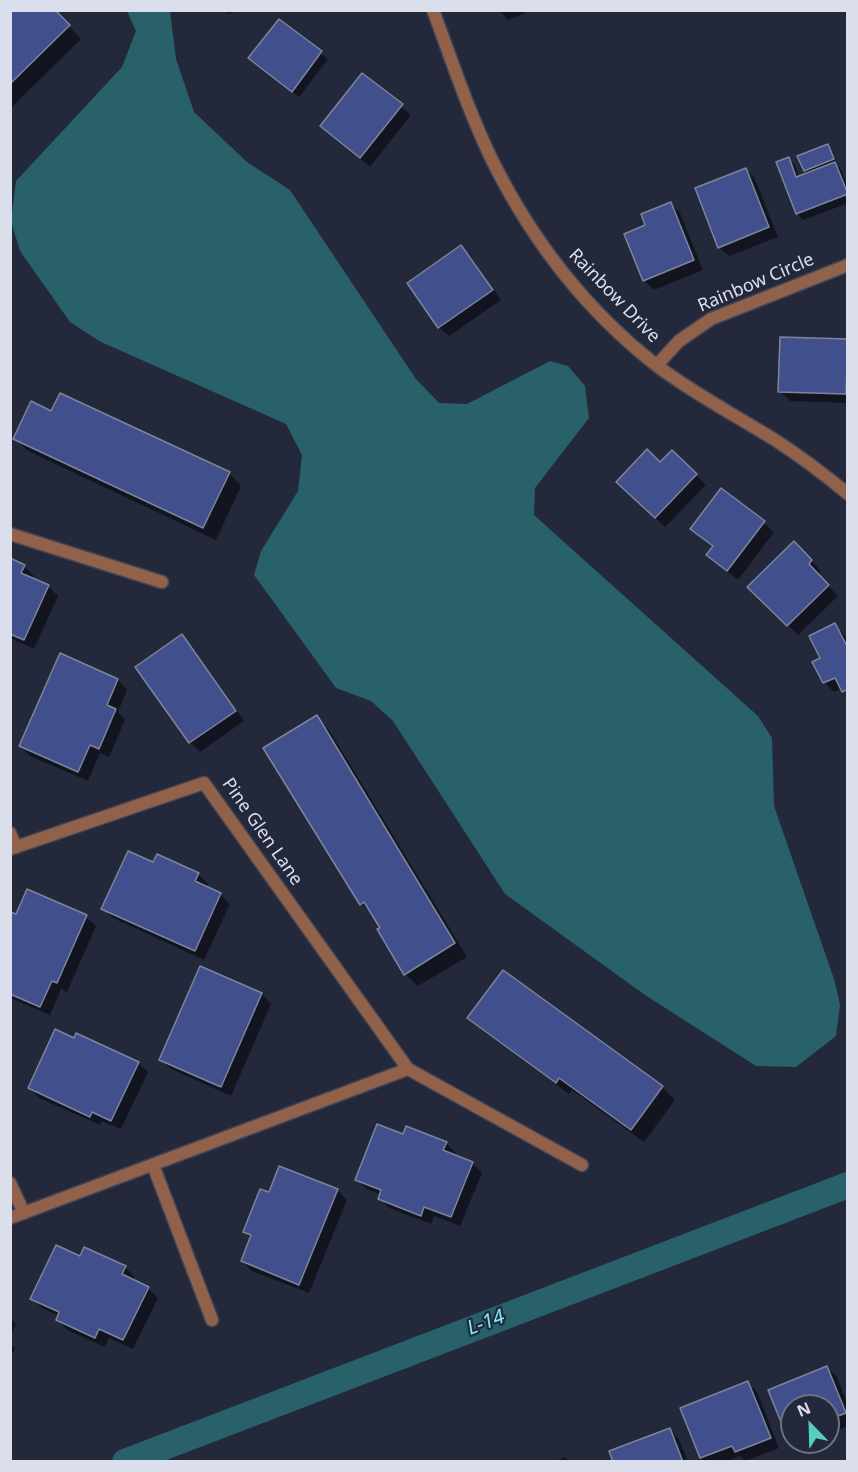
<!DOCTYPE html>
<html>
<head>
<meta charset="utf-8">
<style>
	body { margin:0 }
	#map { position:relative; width:858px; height:1472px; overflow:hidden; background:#23283b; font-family:"Noto Sans",sans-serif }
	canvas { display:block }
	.frame { position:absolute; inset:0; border:12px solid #dbdfeb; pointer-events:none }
	.north { position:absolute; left:780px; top:1394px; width:60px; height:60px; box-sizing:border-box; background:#23283b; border:2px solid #6d7181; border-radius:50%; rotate:337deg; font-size:16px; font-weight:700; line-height:24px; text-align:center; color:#dbdfeb }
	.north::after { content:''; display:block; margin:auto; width:21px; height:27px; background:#58cec0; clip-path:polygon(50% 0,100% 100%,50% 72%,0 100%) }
</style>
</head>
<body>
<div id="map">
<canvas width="858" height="1472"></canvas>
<div class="frame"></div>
<div class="north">N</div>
</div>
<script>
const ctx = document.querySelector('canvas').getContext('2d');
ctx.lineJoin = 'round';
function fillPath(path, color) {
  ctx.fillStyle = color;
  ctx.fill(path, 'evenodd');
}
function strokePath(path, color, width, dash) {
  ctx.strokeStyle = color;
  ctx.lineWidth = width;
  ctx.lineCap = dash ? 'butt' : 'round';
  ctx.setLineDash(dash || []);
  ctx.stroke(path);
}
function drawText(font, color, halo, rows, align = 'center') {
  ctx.font = font + ' "Noto Sans",sans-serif';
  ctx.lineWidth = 4.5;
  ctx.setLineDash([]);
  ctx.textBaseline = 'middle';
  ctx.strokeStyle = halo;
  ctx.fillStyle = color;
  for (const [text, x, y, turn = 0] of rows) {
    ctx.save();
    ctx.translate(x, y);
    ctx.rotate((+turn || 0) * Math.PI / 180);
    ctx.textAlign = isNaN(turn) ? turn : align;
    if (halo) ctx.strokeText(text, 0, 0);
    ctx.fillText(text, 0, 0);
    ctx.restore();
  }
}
fillPath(new Path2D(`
	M127,11H170L176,59L194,112L247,162L290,190L416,379L439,403L467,404L550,361L568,366L585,386L589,418L535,488L534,515L758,716L772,738L774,806L835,982L840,1005L836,1036L796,1067L756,1066L645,995L505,894L393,721L371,701L336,688L254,575L261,551L298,491L302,455L286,424L101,342L70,322L20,251L11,221L16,181L122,67L136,31Z`), '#28616a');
fillPath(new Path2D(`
	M10,10H53L81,39L10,109Z
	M224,10H242L228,14Z
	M499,10H532L508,20Z
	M279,21L328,59L299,97L257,65Z
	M363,75L411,115L370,167L322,126Z
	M828,145L836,162H834L841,170L848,186V203L803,220L797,213L788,159L795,165L799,177L808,174L805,170Z
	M746,169L755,179L778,237L729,256L719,247Z
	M671,204L680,213L703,270L654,290L644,280L647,226Z
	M461,247L471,257L501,300L449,336L439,327Z
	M848,341V403L790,401L780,391Z
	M15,439L229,473L241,486L216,540L28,451Z
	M672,452L706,485L665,527L618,482L660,464Z
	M721,491L764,523L774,532L738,580L708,555L714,547L692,529Z
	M794,543L821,571L817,575L838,596L798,635L749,587Z
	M10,560L24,566L34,576L32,579L48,586L58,596L34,649L10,638Z
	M835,625L848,640V695L842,688L834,692L824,682L814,663L822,659Z
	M182,636L191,645L244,721L200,752L190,742Z
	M118,680L127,690L118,712L125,720L109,757L100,753L88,781L30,756L20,746Z
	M316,717L329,730L467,957L418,986L405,974L382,928L374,917L362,904L265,749Z
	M154,864L198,874L208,884L206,888L220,894L230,904L204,960L113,918L103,908Z
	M28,891L86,917L96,926L67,992L61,989L50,1015L10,998V914L17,916Z
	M201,968L262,994L271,1004L231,1096L171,1069L161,1060Z
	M503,972L662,1087L675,1100L644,1142L572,1090L569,1094L482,1030L469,1018Z
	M138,1063L148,1072L121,1129L102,1121L100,1125L39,1098L30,1088Z
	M404,1136L446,1143L456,1153L454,1156L472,1163L482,1173L460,1226L434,1216L431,1224L389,1208L379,1198L381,1195L367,1189L357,1180Z
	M337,1190L347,1200L309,1293L252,1271L242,1261L252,1239L245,1232L270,1194Z
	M125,1267L135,1277L133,1281L148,1288L158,1298L133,1349L109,1338L105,1347L67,1330L58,1320L59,1316L42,1308L32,1299Z
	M10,1318L16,1324L10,1337Z
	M10,1343L15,1348L10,1359Z
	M827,1368L837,1377L848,1405V1426L828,1434V1406H792V1440L788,1436L770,1391Z
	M748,1383L757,1392L779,1448L746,1461L740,1456L726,1462H705L701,1458L682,1409Z
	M669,1429L679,1439L688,1462H615Z
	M794,1442H807L798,1446Z
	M565,1457L569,1462H555Z`), '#0007');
strokePath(new Path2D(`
	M125,1462L848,1185`), '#28616a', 26);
const building = new Path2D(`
	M10,10H55L70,25L10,84Z
	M279,19L322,51L292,92L248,58Z
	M362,73L403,104L360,158L320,126Z
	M828,144L834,159L804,171L797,156Z
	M789,157L796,177L835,162L848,194L796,214L776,162Z
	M746,168L769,227L718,248L695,188Z
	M671,202L694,260L643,281L624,234L645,225L641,214Z
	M461,245L493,290L438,328L407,283Z
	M780,337L848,339L846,394L778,392Z
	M60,393L230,472L203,528L13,439L31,401L51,411Z
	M647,449L660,462L672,450L697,474L655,518L616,482Z
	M721,488L765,521L727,571L706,555L713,546L690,529Z
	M794,541L812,560L809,564L829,585L787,626L747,587Z
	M10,558L25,565L21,573L49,585L24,640L10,634Z
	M835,623L848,648V689L842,692L835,678L823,683L812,662L820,658L809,636Z
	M182,634L236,711L189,743L135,667Z
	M60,653L118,679L107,705L116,709L99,749L90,745L78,772L19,746Z
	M317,715L455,943L404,975L377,929L380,928L364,902L360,905L263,748Z
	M128,851L153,862L157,854L199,873L195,881L221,893L195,951L101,909Z
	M27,889L87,915L57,983L52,981L40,1007L10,994V912L16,914Z
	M200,966L262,993L221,1087L159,1060Z
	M503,970L663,1086L631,1130L559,1078L556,1083L467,1018Z
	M55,1029L74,1038L76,1033L139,1062L111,1121L92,1112L90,1117L28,1088Z
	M377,1124L403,1134L406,1126L447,1142L443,1150L473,1162L451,1217L424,1207L421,1216L378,1199L381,1190L355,1180Z
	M279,1166L338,1189L299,1285L241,1261L251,1235L243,1232L260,1189L269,1192Z
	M56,1245L80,1256L84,1247L126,1266L122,1274L149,1287L123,1340L99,1329L95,1338L56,1320L59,1312L30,1299Z
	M827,1366L846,1413L828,1420V1406H792V1435L787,1437L768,1390Z
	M748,1381L771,1438L735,1452L732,1446L700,1458L680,1408Z
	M670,1428L683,1462H613L609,1451Z`);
fillPath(building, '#414f8c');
strokePath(building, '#7e859b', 1.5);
const service = new Path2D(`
	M10,833L16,847
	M153,1165L212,1320`);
const minor = new Path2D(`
	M433,10C452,61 469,113 493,162C532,240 587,311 656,365C694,394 735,415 775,440C800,456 825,475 848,494
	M657,365L679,341L711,319L848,265
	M10,534L162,582
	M10,849L204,783L408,1069L582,1165
	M10,1183L24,1213
	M10,1218L408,1069`);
strokePath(service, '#404557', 15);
strokePath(minor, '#404557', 15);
strokePath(service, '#926149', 12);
strokePath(minor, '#926149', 12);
drawText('18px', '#dbdfeb', '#23283b', [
	["Rainbow Circle",756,283,-23],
	["Rainbow Drive",614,296,46],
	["Pine Glen Lane",262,832,55]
]);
drawText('italic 20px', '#7bebfe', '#23283b', [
	["L-14",486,1323,-21]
]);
</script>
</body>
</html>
